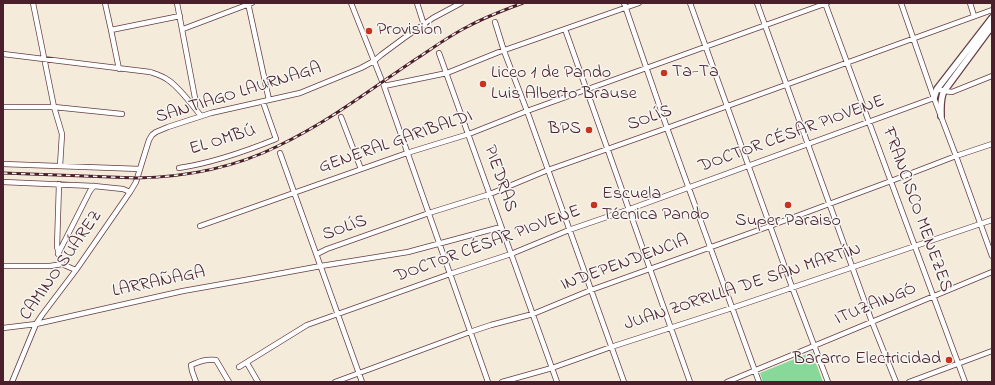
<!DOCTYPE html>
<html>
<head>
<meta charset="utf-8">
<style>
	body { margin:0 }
	#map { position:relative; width:995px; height:385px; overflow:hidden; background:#f5ebdb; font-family:"Indie Flower",sans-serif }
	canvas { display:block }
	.frame { position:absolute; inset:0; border:4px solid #4a1f2b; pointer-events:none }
</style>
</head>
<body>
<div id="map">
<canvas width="995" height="385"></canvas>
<div class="frame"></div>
</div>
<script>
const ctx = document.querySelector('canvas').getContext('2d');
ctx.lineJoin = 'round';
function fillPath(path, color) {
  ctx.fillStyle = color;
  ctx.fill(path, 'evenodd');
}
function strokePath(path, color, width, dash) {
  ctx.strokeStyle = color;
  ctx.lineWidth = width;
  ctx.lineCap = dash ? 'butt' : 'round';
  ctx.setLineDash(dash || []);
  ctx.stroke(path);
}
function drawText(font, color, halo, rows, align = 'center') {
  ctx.font = font + ' "Indie Flower",sans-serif';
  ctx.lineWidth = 3;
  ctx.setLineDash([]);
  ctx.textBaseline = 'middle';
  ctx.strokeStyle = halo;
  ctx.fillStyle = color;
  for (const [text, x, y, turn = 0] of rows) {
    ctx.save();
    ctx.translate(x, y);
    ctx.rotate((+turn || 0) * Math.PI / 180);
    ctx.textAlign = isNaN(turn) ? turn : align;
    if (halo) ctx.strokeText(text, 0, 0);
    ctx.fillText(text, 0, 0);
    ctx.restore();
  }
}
fillPath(new Path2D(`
	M812,352L823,382H763L760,373Z`), '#87d899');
const minor = new Path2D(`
	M33,3L54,107L62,134L60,166
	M105,3L111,30L119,69
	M177,3L195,98V108
	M248,3L269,100
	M351,3L384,86L488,382
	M417,3L424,25
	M624,3L667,128L759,382
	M690,3L792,287L828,382
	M757,3L872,322L896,382
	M825,3L965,382
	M901,3L934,98L956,156L992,256
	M970,3L974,16
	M495,22L504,51L527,111L624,382
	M183,29L252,3
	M565,29L690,382
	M111,30L180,16
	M439,53L557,382
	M3,54L150,72C156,74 163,76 168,80C179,87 193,106 201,116
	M384,86L447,73L499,52L639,3
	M937,89L944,91L952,92L992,76
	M3,107H54L122,114
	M341,117L361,169
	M280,153L362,382
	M3,164L140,169
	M179,168C212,163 244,152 276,139L263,102
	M3,182L94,186L123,189L130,192
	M200,226L407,153L469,134L527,111L827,3
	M58,254L90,191L94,186
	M317,254L327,249L429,213L490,194L548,170L667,128L992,10
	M62,264L71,268L76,270
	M3,266H50L62,264L57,247L59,184
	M3,328L36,324L183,291L245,280L321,266L408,252L501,227
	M247,363L258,382
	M239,367L307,325L450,274L511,254L569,230L630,209L934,98
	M12,382L36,324L42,315L76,270L130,192L136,182L140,169L149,140L152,135L156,132L168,127L211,113L300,93L361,68L374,61L381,55L404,38L433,18L461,3
	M196,382L192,371L191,365C201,361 205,359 216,360L229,382
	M335,382L470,332L491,325L533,314L591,290L770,226L891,181L956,156L992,144
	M502,382L552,368L611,347L732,308L992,220
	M727,382L992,272
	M909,382L992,351`);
const tertiary = new Path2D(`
	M934,98L937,89L992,18
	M941,116C941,108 940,99 944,91L992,26`);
strokePath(minor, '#643e45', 6);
strokePath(tertiary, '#643e45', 8);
strokePath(minor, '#fff', 4.5);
strokePath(tertiary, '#fff', 5.5);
const rail = new Path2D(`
	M3,173L137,178C185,177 234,168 278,146C327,123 371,89 416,59C433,48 449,36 467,27C485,17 504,10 523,3`);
strokePath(rail, '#4a1f2b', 3);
strokePath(rail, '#f6f6f2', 1.5, [4.5]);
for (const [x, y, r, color] of [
	[369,31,4,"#c8321e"],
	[664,73,4,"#c8321e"],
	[483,84,4,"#c8321e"],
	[589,130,4,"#c8321e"],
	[594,205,4,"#c8321e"],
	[788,205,4,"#c8321e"],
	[949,360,4,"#c8321e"]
]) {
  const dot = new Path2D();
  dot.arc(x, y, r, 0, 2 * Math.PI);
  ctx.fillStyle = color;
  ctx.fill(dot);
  strokePath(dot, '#f6f6f2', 1.5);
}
drawText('18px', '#4a1f2b', '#f6f6f2', [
	["Provisión",377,31],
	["Ta-Ta",672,73],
	["Liceo 1 de Pando",491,74],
	["Luis Alberto Brause",491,95],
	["BPS",581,130,"right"],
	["Escuela",602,195],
	["Técnica Pando",602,216],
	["Super Paraiso",788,222,"center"],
	["Bararro Electricidad",941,360,"right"]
], 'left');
drawText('18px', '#4a1f2b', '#f6f6f2', [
	["SANTIAGO LAURNAGA",239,94,-17],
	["SOLÍS",650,119,-20],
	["DOCTOR CÉSAR PIOVENE",792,135,-20],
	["EL OMBÚ",223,141,-17],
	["GENERAL GARIBALDI",396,143,-19],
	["PIEDRAS",499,179,71],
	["FRANCISCO MENEZES",916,210,70],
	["SOLÍS",345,229,-20],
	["DOCTOR CÉSAR PIOVENE",488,245,-20],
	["INDEPENDENCIA",625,264,-20],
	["CAMINO SUÁREZ",62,266,-55],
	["LARRAÑAGA",159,283,-12],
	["JUAN ZORRILLA DE SAN MARTÍN",743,288,-18],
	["ITUZAINGÓ",876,305,-22]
]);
</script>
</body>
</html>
